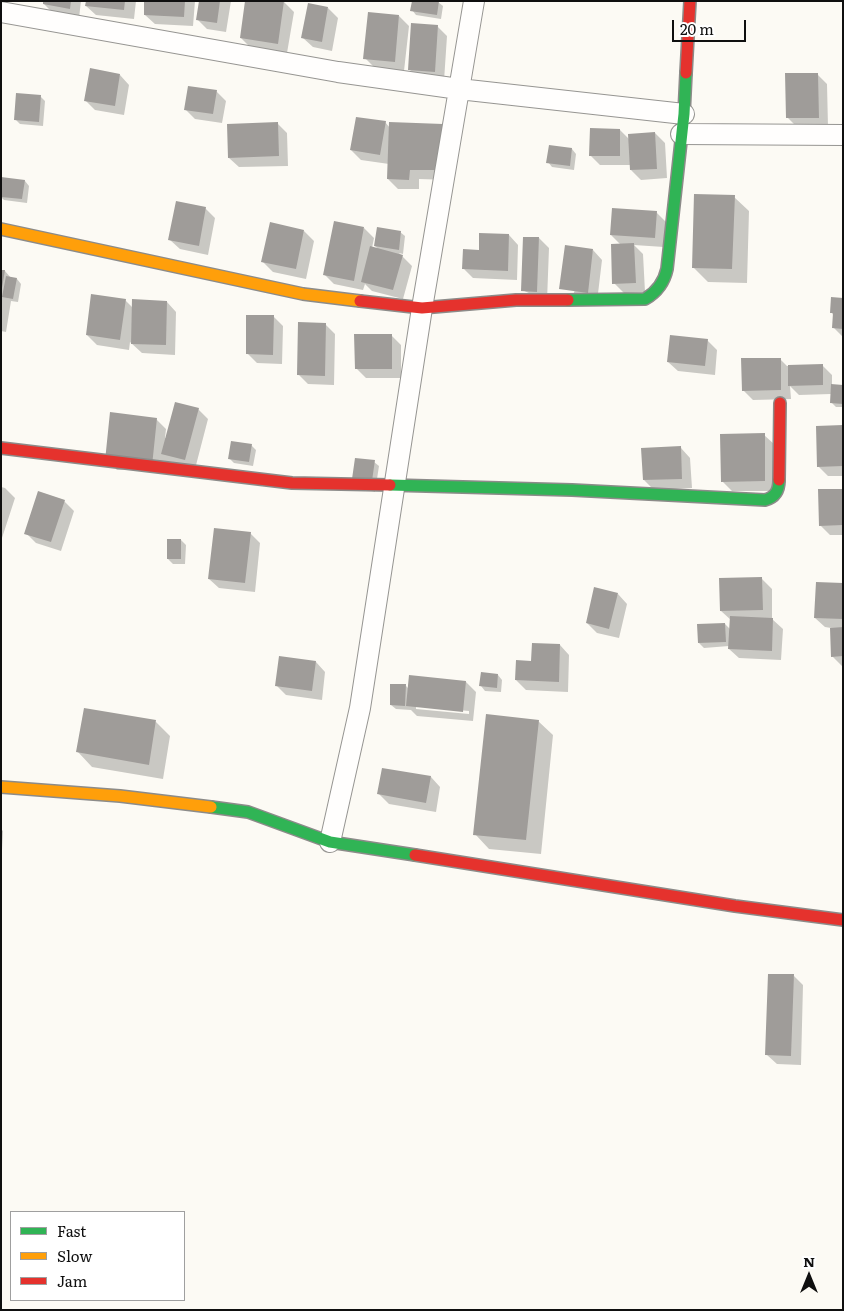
<!DOCTYPE html>
<html>
<head>
<meta charset="utf-8">
<style>
	body { margin:0 }
	#map { position:relative; width:844px; height:1311px; overflow:hidden; background:#fcfaf4; font-family:Literata,serif }
	canvas { display:block }
	.frame { position:absolute; inset:0; border:2px solid #0f0f0f; pointer-events:none }
	.legend { position:absolute; left:10px; top:1211px; width:175px; height:90px; box-sizing:border-box; background:#fff; border:1px solid #9f9f9f; margin:0; padding:6px 9px; list-style:none; font-size:15px; color:#0f0f0f }
	.legend li { display:flex; align-items:center; gap:10px; height:25px }
	.legend b { width:25px; border:1px solid #9f9f9f }
	.north { position:absolute; left:784px; top:1251px; width:50px; height:50px; -webkit-text-stroke:4px #fff; paint-order:stroke; rotate:0deg; font-size:14px; font-weight:700; line-height:20px; text-align:center; color:#0f0f0f }
	.north::after { content:''; display:block; margin:auto; width:18px; height:22px; background:#0f0f0f; clip-path:polygon(50% 0,100% 100%,50% 72%,0 100%) }
	.scale { position:absolute; left:672px; top:20px; width:74px; height:22px; box-sizing:border-box; border:2px solid #0f0f0f; border-top:0; padding-left:6px; font-size:15px; line-height:18px; white-space:nowrap; color:#0f0f0f; -webkit-text-stroke:4px #fff; paint-order:stroke }
</style>
</head>
<body>
<div id="map">
<canvas width="844" height="1311"></canvas>
<div class="frame"></div>
<ul class="legend">
<li><b style="height:6px;background:#30b455"></b>Fast</li>
<li><b style="height:6px;background:#ff9f0a"></b>Slow</li>
<li><b style="height:6px;background:#e5322d"></b>Jam</li>
</ul>
<div class="north">N</div>
<div class="scale">20 m</div>
</div>
<script>
const ctx = document.querySelector('canvas').getContext('2d');
ctx.lineJoin = 'round';
function fillPath(path, color) {
  ctx.fillStyle = color;
  ctx.fill(path, 'evenodd');
}
function strokePath(path, color, width, dash) {
  ctx.strokeStyle = color;
  ctx.lineWidth = width;
  ctx.lineCap = dash ? 'butt' : 'round';
  ctx.setLineDash(dash || []);
  ctx.stroke(path);
}
fillPath(new Path2D(`
	M44,1H81L79,18L54,14L44,4Z
	M87,1H136L134,19L96,15L86,6Z
	M146,1H195L193,26L155,24L145,15Z
	M200,1H231L226,32L207,29L198,20Z
	M284,2L294,12L287,53L251,48L241,38Z
	M438,2L443,6L441,19L416,15L412,10Z
	M328,8L338,18L332,51L313,47L303,38Z
	M399,16L409,26L404,71L375,68L365,58Z
	M437,26L447,36L444,81L419,79L409,69Z
	M120,75L129,85L124,115L95,110L85,100Z
	M818,75L827,84L828,127H797L787,117Z
	M216,91L226,101L222,123L195,119L185,109Z
	M40,96L45,101L43,126L20,124L15,119Z
	M385,122L390,128L450,180L419,179V189H398L388,179L389,164L361,160L351,150Z
	M277,123L287,133L288,166L239,167L229,158Z
	M620,130L629,139L655,133L665,143L667,178L641,180L631,170V165H600L590,155Z
	M550,146L572,149L576,154L574,170L552,167L548,162Z
	M25,181L29,186L27,203L4,200L1,197V185Z
	M734,197L749,211L747,283L708,282L693,267Z
	M205,208L215,218L208,255L180,249L170,240Z
	M656,212L666,222L664,247L634,245L643,254L645,292L624,293L614,283L621,245L611,235Z
	M364,228L374,238L372,248L379,250L375,246L400,232L405,236L403,254L399,253L412,266L403,299L372,291L365,284L363,290L334,284L324,274Z
	M304,231L314,241L306,279L273,272L263,262Z
	M509,235L518,245L517,280L473,278L464,269L480,251Z
	M539,238L549,248L547,301L522,290Z
	M593,250L602,260L597,302L571,299Z
	M1,271H5L11,278L17,279L21,284L18,302L11,301L6,332L1,331Z
	M843,299V337L834,328V316L831,312Z
	M125,300L133,308L167,302L176,312L175,355L142,353L130,342L129,350L97,345L87,335Z
	M273,316L283,326L282,364L257,363L247,353Z
	M325,324L335,334L334,385L308,384L299,375Z
	M391,335L401,345V378H366L356,368Z
	M707,340L717,350L715,375L678,371L668,362Z
	M780,359L787,366L822,365L832,375V386H843V407H836L831,402V394L799,395L790,386L791,399L753,400L743,390Z
	M198,409L208,419L195,469L116,470L156,419L166,429L165,438H167Z
	M843,426V476H828L818,466Z
	M764,435L774,444L775,491H732L722,481Z
	M251,445L256,450L253,466L234,463L229,458Z
	M681,448L690,458L692,488L654,490L644,480Z
	M374,462L379,466L375,492L353,485Z
	M1,487L5,488L15,498L1,541Z
	M843,490V535H830L820,525Z
	M64,501L74,511L61,551L36,543L26,533Z
	M250,533L260,543L255,592L219,588L209,579Z
	M181,540L186,545L185,564H173L168,559Z
	M762,579L772,589V619L783,629L781,660L739,658L729,649V646L704,648L699,643L725,624L730,629L731,620L721,611Z
	M843,584V666H842L832,656L831,628L825,627L815,618Z
	M618,594L627,604L619,638L597,633L587,623Z
	M560,645L569,655L568,692L526,690L516,680Z
	M316,662L325,672L322,700L286,695L276,685Z
	M498,675L502,680L501,692L485,691L481,686Z
	M466,682L476,692L473,721L417,716L411,710L396,709L391,705L405,685L409,689ZM416,706L469,711V714L416,709Z
	M538,721L553,735L541,854L489,849L475,834Z
	M156,722L170,736L163,779L92,767L78,752Z
	M431,777L440,787L436,812L389,804L379,794Z
	M1,829L3,831L1,870Z
	M794,976L803,985L801,1065L777,1064L767,1055Z`), '#0003');
fillPath(new Path2D(`
	M43,1H71L70,9L43,4Z
	M86,1H125L124,10L85,6Z
	M144,1H185L184,17L144,15Z
	M199,1H220L217,23L196,20Z
	M245,1H284L278,44L240,38Z
	M412,1H439L437,15L410,11Z
	M308,3L328,7L322,42L301,38Z
	M368,12L399,15L395,62L363,59Z
	M411,23L438,25L435,72L408,70Z
	M90,68L120,74L115,106L84,101Z
	M785,73H818L819,118H786Z
	M188,86L217,90L213,114L184,110Z
	M16,93L41,95L39,122L14,120Z
	M356,117L386,121L380,155L350,150Z
	M278,122L279,156L228,158L227,124Z
	M389,122L443,124L441,170H410L409,180L387,179Z
	M590,128L620,129V156H589Z
	M655,132L657,169L630,170L628,134Z
	M549,145L572,148L570,166L546,163Z
	M1,177L25,180L22,199L1,197Z
	M694,194L735,195L732,269L692,268Z
	M176,201L206,207L199,246L168,240Z
	M612,208L657,211L655,238L610,235Z
	M334,221L364,227L354,281L323,275Z
	M270,222L304,230L296,269L261,262Z
	M377,227L401,231L399,250L374,246Z
	M479,233L509,234L508,271L462,269L463,249L479,250Z
	M523,237H539L537,292L521,291Z
	M634,243L636,283L612,284L611,244Z
	M565,245L593,249L588,293L559,289Z
	M370,246L403,255L393,290L361,282Z
	M1,270H5L2,288H1Z
	M6,276L17,278L13,299L2,297Z
	M91,294L126,299L120,340L86,335Z
	M831,297L843,298V329L832,328L833,313H830Z
	M132,299L167,301L166,345L131,344Z
	M246,315H274L273,355L246,354Z
	M298,322L326,323L325,376L297,375Z
	M354,334H392V369H355Z
	M670,335L708,339L705,366L667,362Z
	M741,358H781V390L742,391Z
	M823,364V385L788,386V365Z
	M831,384L843,385V404L830,403Z
	M175,402L199,408L185,460L161,454Z
	M110,412L157,418L152,466L105,461Z
	M843,425V466L817,467L816,426Z
	M765,433V481L721,482L720,434Z
	M231,441L252,444L249,462L228,459Z
	M681,446L682,479L643,480L641,448Z
	M355,458L375,460L371,488L351,486Z
	M818,489H843V525L819,526Z
	M38,491L65,500L51,542L24,534Z
	M214,528L251,532L245,583L208,579Z
	M167,539H181V559H167Z
	M762,577L763,610L720,611L719,578Z
	M816,582L843,583V619L814,618Z
	M594,587L618,593L609,629L586,623Z
	M730,616L773,618L772,651L728,649Z
	M725,623L726,642L698,643L697,624Z
	M843,627V656L831,657L830,628Z
	M532,643L560,644L559,682L515,680L516,660L531,661Z
	M279,656L316,661L312,691L275,686Z
	M481,672L498,674L497,688L479,686Z
	M409,675L466,681L463,712L406,706Z
	M390,684H406L405,706L390,705Z
	M84,708L156,720L149,765L76,752Z
	M486,714L539,720L526,840L473,835Z
	M382,768L431,776L426,803L377,794Z
	M768,974H794L791,1056L765,1055Z`), '#9f9c99');
const street = new Path2D(`
	M1,12L338,72L459,89L684,114
	M681,134L843,135
	M330,842L360,708L422,308L474,1`);
const fast = new Path2D(`
	M568,300L645,299C657,292 664,283 667,269L684,114L686,73
	M390,485L572,490L765,500C776,497 779,490 779,480
	M211,807L248,812L330,842L415,855`);
const slow = new Path2D(`
	M1,229L303,294L360,301
	M1,787L120,796L211,807`);
const jam = new Path2D(`
	M686,73L690,1
	M360,301L422,308L516,300H568
	M1,448L292,483L390,485
	M779,480L780,403
	M415,855L735,906L843,920`);
strokePath(street, '#969592', 22);
strokePath(fast, '#8c8b89', 14);
strokePath(slow, '#8c8b89', 14);
strokePath(jam, '#8c8b89', 14);
strokePath(street, '#fffefd', 20);
strokePath(fast, '#30b455', 11);
strokePath(slow, '#ff9f0a', 11);
strokePath(jam, '#e5322d', 11);
</script>
</body>
</html>
